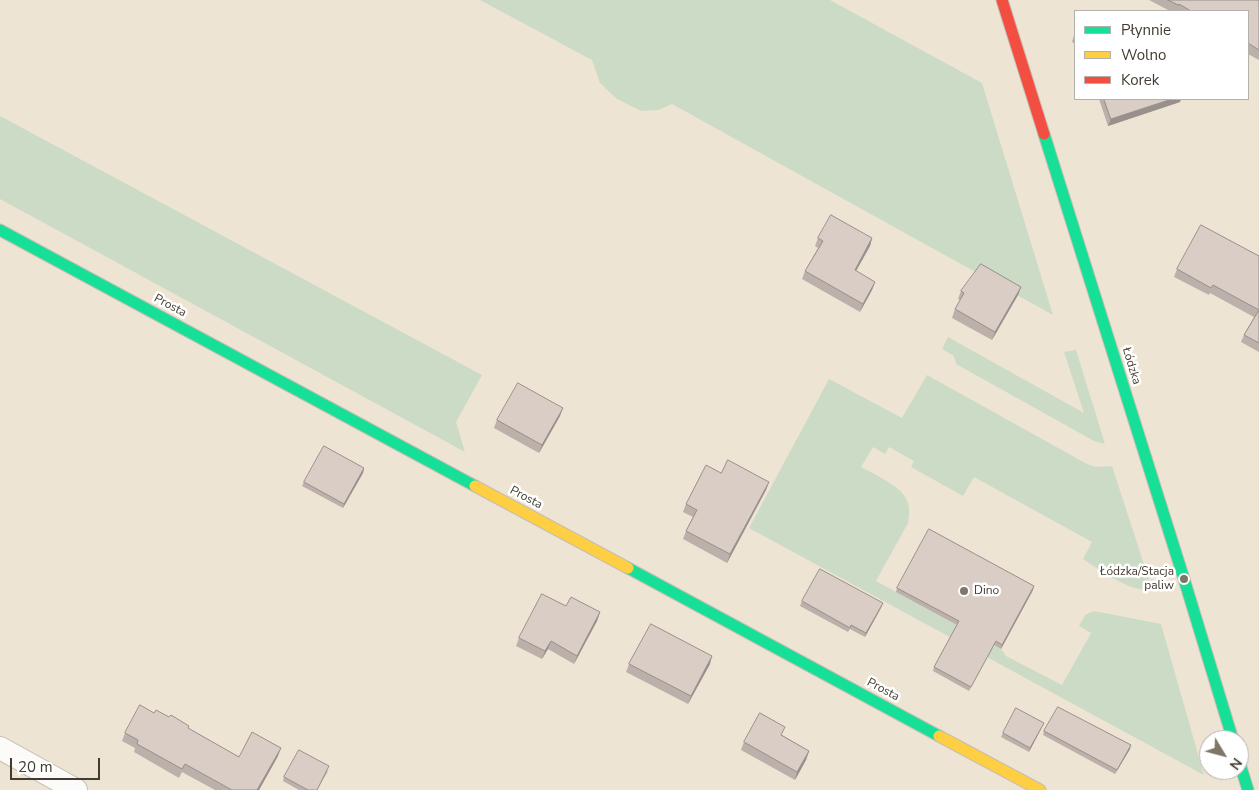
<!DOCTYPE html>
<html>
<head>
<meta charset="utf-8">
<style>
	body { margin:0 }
	#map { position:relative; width:1259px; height:790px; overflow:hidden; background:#eee4d4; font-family:"Nunito Sans",sans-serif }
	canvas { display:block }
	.legend { position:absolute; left:1074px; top:10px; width:175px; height:90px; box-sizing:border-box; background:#fff; border:1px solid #b3b1ac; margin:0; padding:6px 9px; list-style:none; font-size:15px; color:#423b2f }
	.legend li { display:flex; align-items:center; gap:10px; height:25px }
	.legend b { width:25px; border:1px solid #b3b1ac }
	.north { position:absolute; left:1199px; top:730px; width:50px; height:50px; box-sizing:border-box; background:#fff; border:1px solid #b3b1ac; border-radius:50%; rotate:127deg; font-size:14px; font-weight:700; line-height:20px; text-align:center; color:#423b2f }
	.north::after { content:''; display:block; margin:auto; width:18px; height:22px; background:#7e7669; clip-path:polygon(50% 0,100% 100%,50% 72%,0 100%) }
	.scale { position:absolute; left:10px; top:758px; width:90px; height:22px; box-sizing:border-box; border:2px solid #423b2f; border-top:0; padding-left:6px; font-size:15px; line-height:18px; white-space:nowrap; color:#423b2f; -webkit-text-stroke:4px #fff; paint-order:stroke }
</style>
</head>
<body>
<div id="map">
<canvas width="1259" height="790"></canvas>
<ul class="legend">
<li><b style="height:6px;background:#16e098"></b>Płynnie</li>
<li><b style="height:6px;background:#ffcf43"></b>Wolno</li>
<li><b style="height:6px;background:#f24e42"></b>Korek</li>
</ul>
<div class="north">N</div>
<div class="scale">20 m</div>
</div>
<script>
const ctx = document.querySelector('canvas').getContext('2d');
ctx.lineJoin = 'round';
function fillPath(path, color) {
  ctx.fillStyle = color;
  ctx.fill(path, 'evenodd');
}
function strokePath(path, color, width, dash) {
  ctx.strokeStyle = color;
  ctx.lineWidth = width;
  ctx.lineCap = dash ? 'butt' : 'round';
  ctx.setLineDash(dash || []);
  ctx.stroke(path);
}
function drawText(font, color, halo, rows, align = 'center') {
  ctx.font = font + ' "Nunito Sans",sans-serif';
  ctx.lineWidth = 5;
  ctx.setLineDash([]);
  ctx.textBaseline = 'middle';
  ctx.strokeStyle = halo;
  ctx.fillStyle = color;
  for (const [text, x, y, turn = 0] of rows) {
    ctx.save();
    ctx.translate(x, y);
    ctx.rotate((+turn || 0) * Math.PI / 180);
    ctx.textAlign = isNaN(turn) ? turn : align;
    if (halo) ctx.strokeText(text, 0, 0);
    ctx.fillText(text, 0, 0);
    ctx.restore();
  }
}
fillPath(new Path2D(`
	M480,0H830L982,83L1053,315L672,104L658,110L641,111L617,99L600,83L592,60Z
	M0,116L482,375L456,422L465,452L0,199Z
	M948,337L1084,413L1064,352L1076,350L1105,444L1094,441L956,364L954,356L942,349Z
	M927,375L1087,464L1096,467L1112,466L1151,586C1147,588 1144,590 1140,589C1126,588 1095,567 1083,559L1092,542L974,477L963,496L911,467L914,461L889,447L885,454L873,447L861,467C875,475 903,486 908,503C910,509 909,516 908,523L876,581L1001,649L1006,656L1062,685L1091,633L1079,626L1085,615L1094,611L1161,624L1204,775L749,528L829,379L902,418Z`), '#ccdbc6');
const street = new Path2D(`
	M0,748L76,790`);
const fast = new Path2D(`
	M1044,134L1184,579L1233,740
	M0,230L475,486
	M628,568L939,736
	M1239,761L1248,790`);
const slow = new Path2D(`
	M475,486L628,568
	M939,736L1040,790`);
const jam = new Path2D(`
	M1002,0L1044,134`);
strokePath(street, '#c5beb1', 24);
strokePath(fast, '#c5beb1', 13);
strokePath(slow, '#c5beb1', 13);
strokePath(jam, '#c5beb1', 13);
strokePath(street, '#fcfbf9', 22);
strokePath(fast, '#16e098', 11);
strokePath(slow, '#ffcf43', 11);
strokePath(jam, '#f24e42', 11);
fillPath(new Path2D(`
	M1149,0H1258L1259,1V60L1248,54V11H1170Z
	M1075,32V44L1072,42Z
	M1099,99H1181L1180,102L1108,126Z
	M818,238H872L870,246L856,271L875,282L872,290L860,312L802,279L805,271L818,248L815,246Z
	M1259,256V352L1241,342L1244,335L1254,317L1210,293L1209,295L1174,277L1177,269Z
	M1021,287L1018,295L992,340L952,318L955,309L960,300L958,299L961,291Z
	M560,416L539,453L494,428L497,420Z
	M364,468L363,473L343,508L302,486L304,482Z
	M721,473L769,482L766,490L727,563L683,539L686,531L693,517L683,512L686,504Z
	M897,588L1033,590L1001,649L994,645L969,691L933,671L934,667L957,625L896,592Z
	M802,601L883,603L865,637L850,629L848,632L800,606Z
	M566,606L600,612L597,621L574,664L548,649L542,659L516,646L519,638Z
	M629,664H710L688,704L626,672Z
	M154,713L188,728L239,757L278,756L259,790H215L182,772L179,778L134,752L135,748L122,741L125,733Z
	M1044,723L1029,752L1001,737L1003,733Z
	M1044,731L1130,749L1115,774L1043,735Z
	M782,735L809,751L806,760L795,780L741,750L744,742Z
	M328,771L317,790H299L283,781L284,777Z`), '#bbb0aa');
fillPath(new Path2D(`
	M1172,99H1181L1180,102L1108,126L1111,119Z
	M872,238L870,246L852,278L855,270Z
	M875,282L872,290L860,312L863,304Z
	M1021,287L1018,295L992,340L995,332Z
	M563,408L560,416L539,453L542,445Z
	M364,468L363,473L343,508L344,504Z
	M769,482L766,490L727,563L730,554Z
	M1034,586L1033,590L1001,649L1002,645Z
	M883,603L881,608L865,637L866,633Z
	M600,612L597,621L574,664L577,656Z
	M551,641L548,649L542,659L545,651Z
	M712,656L710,664L688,704L691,696Z
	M1044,723L1042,727L1029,752L1030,748Z
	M1131,745L1130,749L1115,774L1117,770Z
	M281,748L278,756L259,790H257Z
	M809,751L806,760L795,780L797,772Z`), '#98908b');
const building = new Path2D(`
	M1168,0H1258L1259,1V50L1248,43V11H1191L1179,4V5Z
	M1104,99H1172L1111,119Z
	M831,215L872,238L855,270L875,282L863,304L805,271L823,241L818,238Z
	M1201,225L1259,256V343L1244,335L1259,310L1213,285L1211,288L1177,269Z
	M981,264L1021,287L995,332L955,309L964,293L961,291Z
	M518,383L563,408L542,445L497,420Z
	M324,446L364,468L344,504L304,482Z
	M728,460L769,482L730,554L686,531L697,510L686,504L706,465L721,473Z
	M929,529L1034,586L1002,645L996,641L971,687L934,667L959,621L897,588Z
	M820,569L883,603L866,633L851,625L850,628L802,601Z
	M542,594L566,606L571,597L600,612L577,656L551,641L545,651L519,638Z
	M651,624L712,656L691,696L629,664Z
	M140,705L154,713L156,710L169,717L171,715L189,726L188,728L239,757L252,732L281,748L257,790H232L185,764L182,769L137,744L138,740L125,733Z
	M1058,707L1131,745L1117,770L1044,731Z
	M1016,708L1044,723L1030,748L1003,733Z
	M760,713L785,727L781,735L809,751L797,772L744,742Z
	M299,750L329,766L317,790H308L284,777Z`);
fillPath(building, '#d9cdc6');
strokePath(building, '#98908b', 1);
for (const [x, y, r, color] of [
	[1184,579,5,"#7e7669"],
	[964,591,5,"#7e7669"]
]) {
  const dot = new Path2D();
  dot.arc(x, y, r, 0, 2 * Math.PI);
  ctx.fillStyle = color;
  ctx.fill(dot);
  strokePath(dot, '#fff', 2);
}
drawText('12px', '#423b2f', '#fff', [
	["Prosta",170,306,28],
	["Łódzka",1131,366,73],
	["Prosta",526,498,28],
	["Prosta",883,690,28]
]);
drawText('12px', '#423b2f', '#fff', [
	["Łódzka/Stacja",1174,572],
	["paliw",1174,586],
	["Dino",974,591,"left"]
], 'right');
</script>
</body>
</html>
